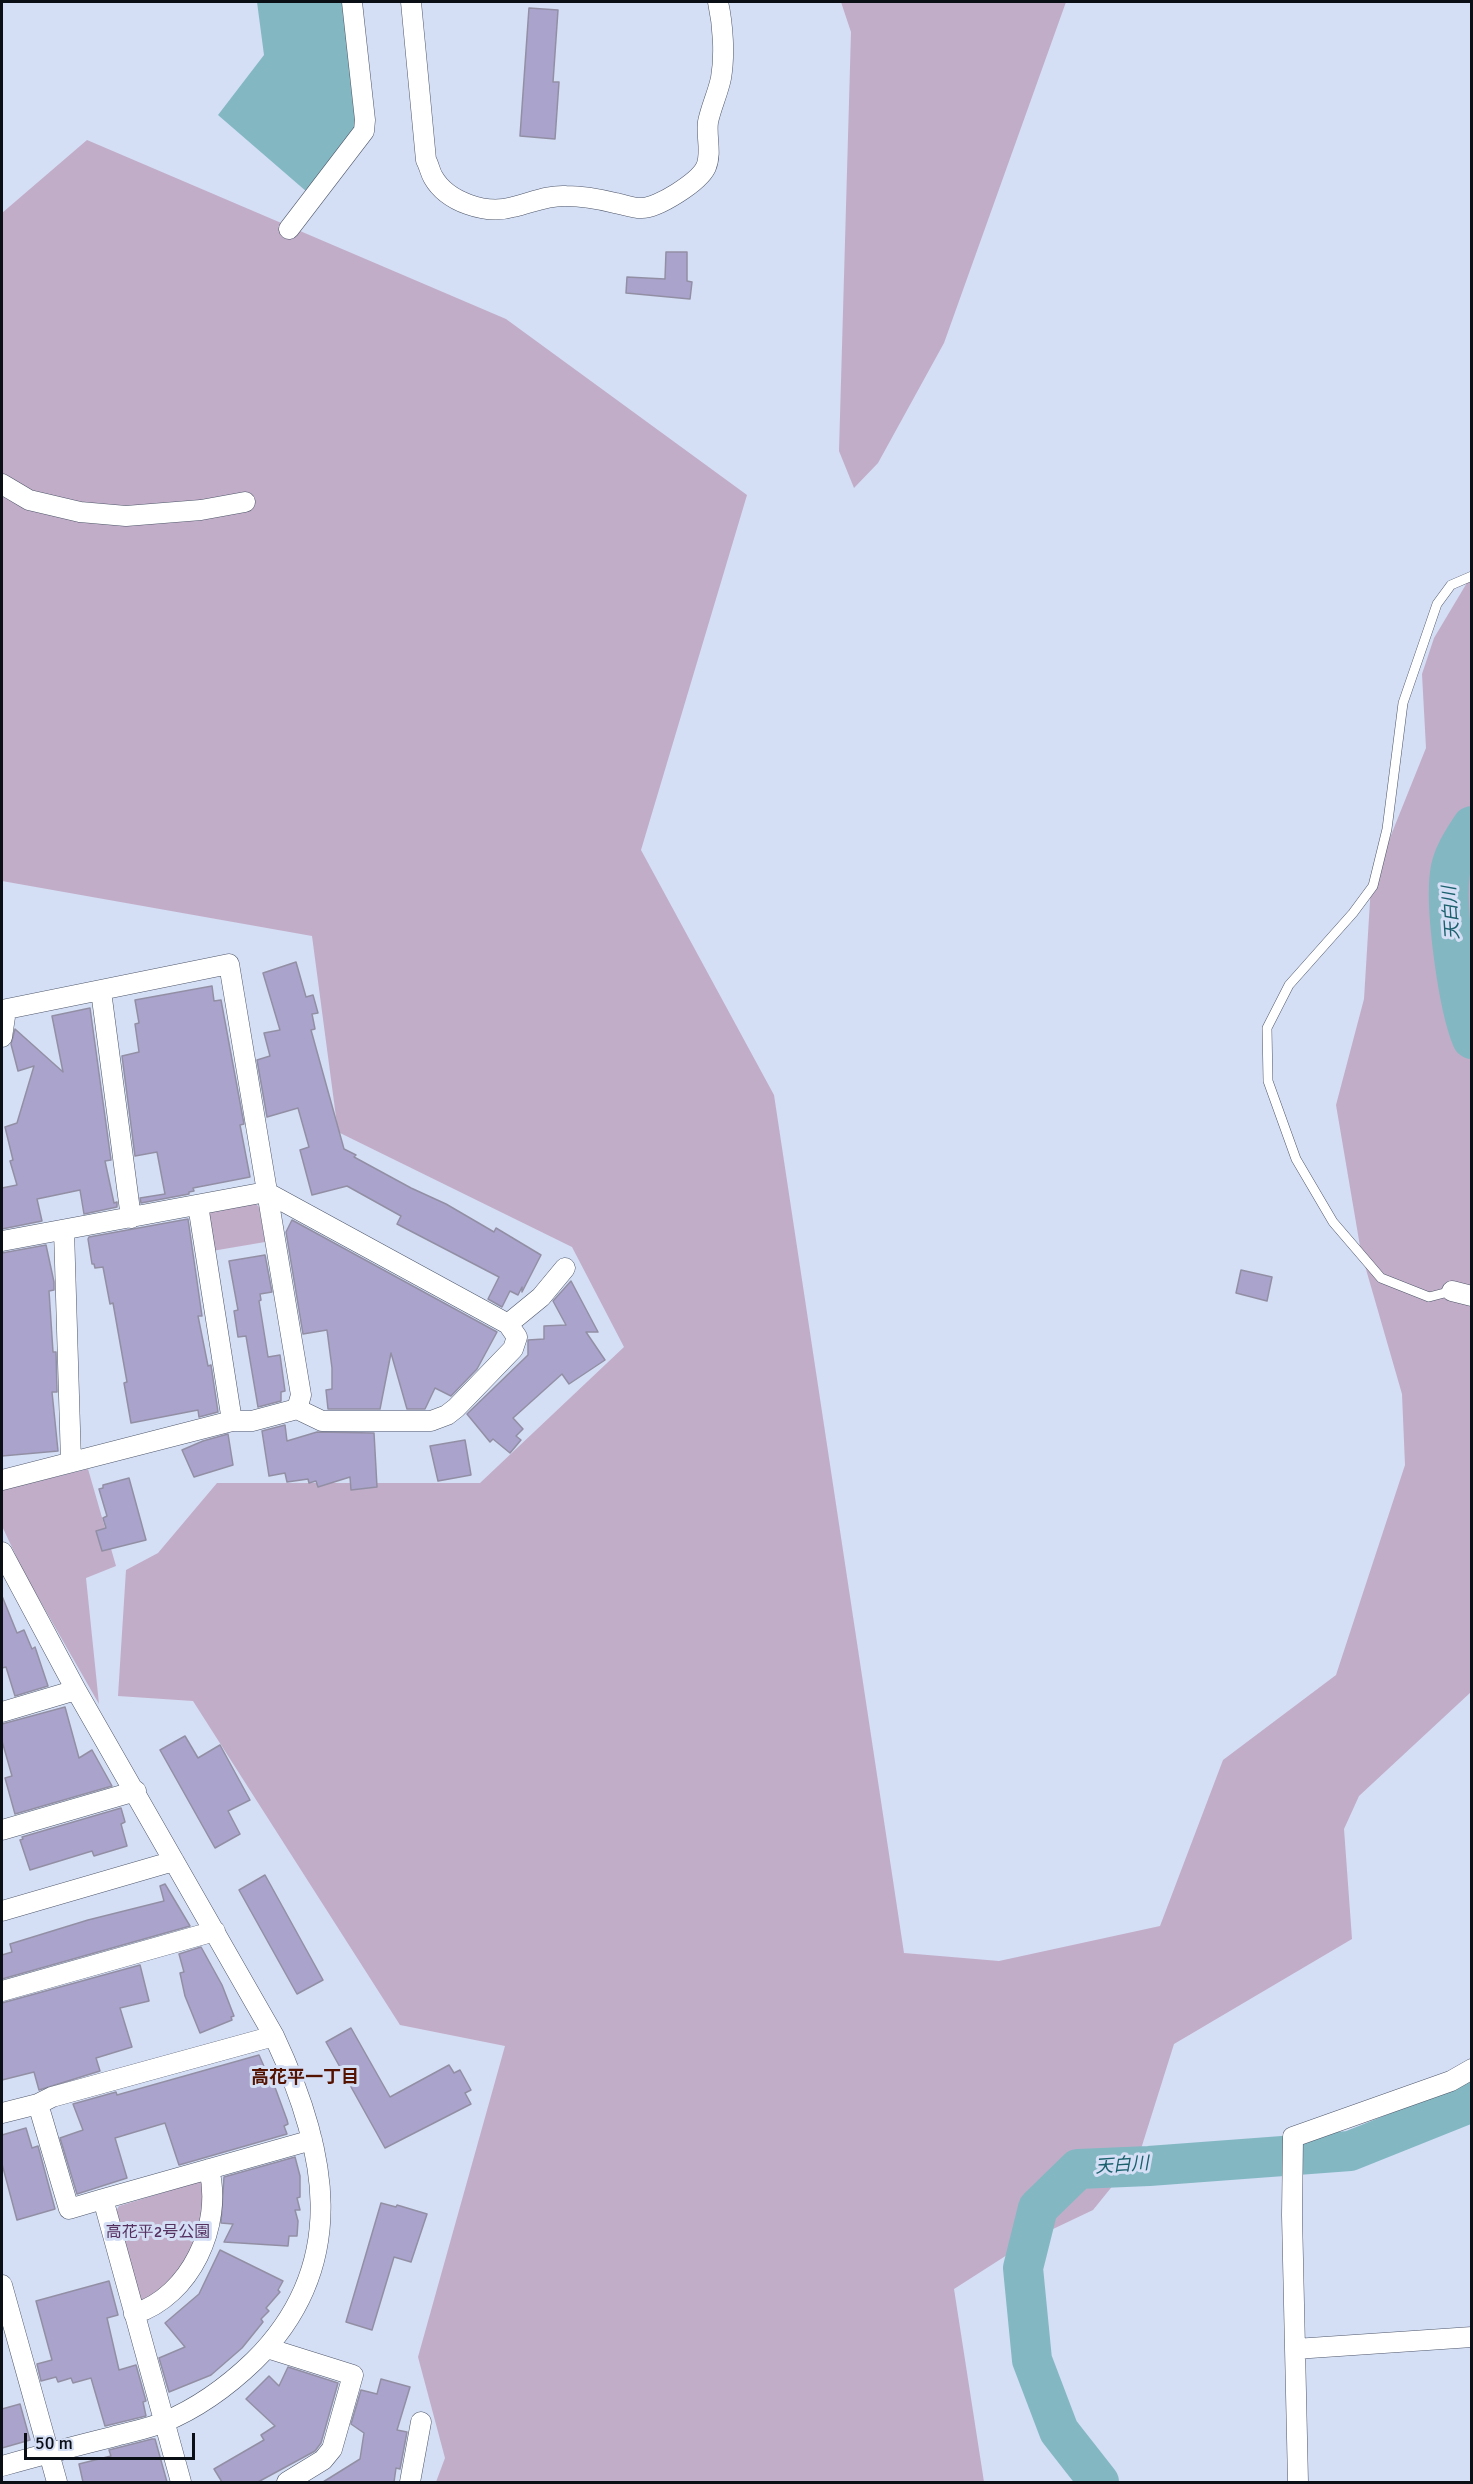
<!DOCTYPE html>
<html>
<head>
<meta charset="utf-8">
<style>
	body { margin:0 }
	#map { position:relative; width:1473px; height:2484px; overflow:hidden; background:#d4def5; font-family:Signika,sans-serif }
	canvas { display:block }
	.frame { position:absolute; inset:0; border:3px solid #0a0e15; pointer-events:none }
	.scale { position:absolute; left:24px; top:2433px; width:171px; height:27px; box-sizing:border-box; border:3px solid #0a0e15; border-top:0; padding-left:8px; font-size:18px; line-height:21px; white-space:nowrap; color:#0a0e15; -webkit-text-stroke:4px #d4def5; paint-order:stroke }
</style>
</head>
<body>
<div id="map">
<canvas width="1473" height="2484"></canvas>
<div class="frame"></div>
<div class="scale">50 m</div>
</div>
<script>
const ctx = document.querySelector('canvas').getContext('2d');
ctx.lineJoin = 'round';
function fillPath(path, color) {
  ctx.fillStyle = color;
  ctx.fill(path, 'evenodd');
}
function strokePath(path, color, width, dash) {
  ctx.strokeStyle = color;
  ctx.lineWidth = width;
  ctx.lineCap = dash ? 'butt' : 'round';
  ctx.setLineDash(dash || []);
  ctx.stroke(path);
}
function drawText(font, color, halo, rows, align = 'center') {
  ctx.font = font + ' Signika,"Noto Sans JP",sans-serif';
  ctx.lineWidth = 6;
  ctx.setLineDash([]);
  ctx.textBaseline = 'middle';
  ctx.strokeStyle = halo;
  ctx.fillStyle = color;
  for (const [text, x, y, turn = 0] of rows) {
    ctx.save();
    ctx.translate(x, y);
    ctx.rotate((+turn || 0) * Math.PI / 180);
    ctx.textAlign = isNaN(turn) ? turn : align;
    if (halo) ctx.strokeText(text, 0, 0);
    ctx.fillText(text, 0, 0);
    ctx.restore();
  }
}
fillPath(new Path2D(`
	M841,2H1066L944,343L878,463L854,488L839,451L851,32Z
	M87,140L506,319L747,495L641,850L774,1095L904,1953L999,1961L1160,1926L1223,1760L1336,1675L1405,1465L1402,1394L1361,1252L1336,1105L1364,999L1371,885L1426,748L1422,674L1434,638L1471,576V1692L1359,1796L1344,1829L1352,1939L1174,2044L1140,2152L1093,2210L1032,2239L954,2289L984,2482H436L445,2458L418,2357L505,2046L400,2025L193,1701L118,1696L126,1570L158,1553L217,1483H480L624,1347L572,1247L338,1132L312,936L2,881V213Z
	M253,1201L259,1207L265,1242L212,1251L206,1216L210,1209Z
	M88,1469L116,1566L86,1578L99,1704L23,1571L2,1526V1490Z
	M201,2181L207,2191L199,2234L178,2275L145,2303L138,2300L114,2215L119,2206Z`), '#c2adc8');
fillPath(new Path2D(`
	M257,2H344L360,126L307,192L218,115L264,55Z`), '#83b8c3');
strokePath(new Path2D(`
	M1472,826C1463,840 1452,856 1450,873C1445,909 1458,1005 1472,1039
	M1099,2482L1059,2431L1032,2360L1023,2268L1038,2208L1078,2169L1149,2166L1350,2151L1472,2102`), '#83b8c3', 40);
const building = new Path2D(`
	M529,8L558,10L553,82H559L555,139L520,136Z
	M666,252H687V281L692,282L690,299L626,293L627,277L665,279Z
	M296,962L306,997L313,995L318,1013L312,1014L315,1029L311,1030L344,1149L356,1155L354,1157L411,1188L446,1204L494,1232L496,1228L541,1255L522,1292V1287L518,1295L510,1291L502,1307L488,1299L499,1277L397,1224L401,1216L347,1186L312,1195L300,1150L309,1147L298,1108L267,1117L257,1060L270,1056L264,1033L280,1030L263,973Z
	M212,986L214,1001L221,1000L244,1124L240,1125L250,1177L193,1188L194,1191L189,1192V1194L141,1203L140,1198L165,1194L157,1152L135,1156L122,1056L139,1052L135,1024L139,1023L135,1000Z
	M90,1008L111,1160L105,1161L114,1203L117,1202V1207L84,1214L80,1190L37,1199L42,1221L2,1229V1188L17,1185L10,1161L13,1160L5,1127L17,1123L34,1066L18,1071L11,1044L15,1029L63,1072L52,1016Z
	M188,1219L202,1316H198L208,1366L211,1365L218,1412L199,1417L198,1410L131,1423L124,1383L127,1382L113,1303L110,1304L103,1267L95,1268L94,1264H92L88,1239L89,1237Z
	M292,1220L497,1332L477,1369L451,1396L435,1388L425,1409H407L391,1353L380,1409H328L326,1390L332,1389V1368L327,1330L303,1334L286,1232Z
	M46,1245L54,1282V1290L49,1291L53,1352H56L57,1392H52L58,1451L2,1456V1253Z
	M265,1255L272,1292L260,1294L261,1300L259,1301L268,1357L280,1355L285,1391L281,1392V1401L258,1407L246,1336L238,1337L234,1311L238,1310L229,1261Z
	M1241,1270L1272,1277L1267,1301L1236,1293Z
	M571,1281L598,1332H586L605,1360L569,1384L562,1374L513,1418L523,1429L516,1436L521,1440L510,1453L493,1439L490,1442L467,1414L528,1355V1340L544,1339V1326L566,1325L553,1301Z
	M285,1425L287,1441L317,1432L374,1433L377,1487L351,1490L350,1477L318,1487L316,1481L309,1483L308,1479L287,1482L285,1473L269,1476L262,1431Z
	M228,1434L233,1465L194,1477L182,1450L203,1441Z
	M465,1440L471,1475L438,1481L430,1446Z
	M129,1478L146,1540L102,1551L96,1531L106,1528L103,1518L107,1516L99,1489L103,1488V1485Z
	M2,1596L17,1633L24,1630L32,1649L35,1647L48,1686L15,1696L6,1667L2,1668Z
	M65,1707L79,1758L92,1750L112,1786L15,1814L5,1778L12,1776L2,1741V1724Z
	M185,1736L198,1758L220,1745L250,1800L228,1811L240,1834L215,1848L160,1750Z
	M121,1808L125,1822L121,1824L127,1846L94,1856L92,1851L30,1870L20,1840L23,1839L22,1837Z
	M265,1875L323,1980L297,1994L239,1890Z
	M165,1884L190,1926L2,1979V1955L12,1952L10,1944L88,1920L164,1901L160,1886Z
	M201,1947L222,1985L234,2016L231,2017L232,2020L200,2033L185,1996L180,1973L184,1972L179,1954Z
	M140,1965L149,2001L120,2008L132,2047L96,2058L100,2071L39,2090L34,2072L2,2080V2003Z
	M351,2028L390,2097L449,2065L454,2073L460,2070L471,2090L465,2093L471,2104L385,2148L326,2042Z
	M259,2055L266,2071H269L287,2120L288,2124L284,2126L287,2134L179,2165L165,2123L115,2138L127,2178L77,2194L60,2138L83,2130L73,2104L116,2092L117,2095Z
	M26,2128L32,2148L38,2146L55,2209L17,2220L2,2164V2135Z
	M295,2157L300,2176V2197L297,2198L300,2210H295L298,2221L297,2236H289L288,2246L224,2242L233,2224L221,2223L224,2177Z
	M381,2203L396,2207L397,2205L427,2214L411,2262L394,2257L372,2330L346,2322Z
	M220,2250L283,2281L278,2290L280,2292L266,2308L269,2311L261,2319L263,2322L242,2348L211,2375L169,2392L159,2358L185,2347L165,2323L199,2294Z
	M109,2281L118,2315L107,2318L119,2370L136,2365L146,2401L143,2402L146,2416L105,2426L91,2378L73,2383L71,2378L58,2382L56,2377L41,2381L37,2364L52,2360L36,2301Z
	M288,2367L338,2383L321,2443L315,2451L258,2482H222L214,2469L264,2440L261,2435L275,2426L246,2399L269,2376L279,2386Z
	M381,2379L410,2387L397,2430L407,2432L400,2469L396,2468L394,2482H323L360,2459L364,2433L351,2424L361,2390L377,2394Z
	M20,2404L30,2440L2,2448V2409Z
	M152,2439H155L167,2482H83L79,2464L111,2456L109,2450Z`);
fillPath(building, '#aaa4cc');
strokePath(building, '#928fa5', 1.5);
const service = new Path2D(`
	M1452,1291L1429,1297L1381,1278L1333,1222L1296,1159L1268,1081L1267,1028L1289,985L1353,913L1373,886L1387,829L1403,703L1437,604L1451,585L1472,576`);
const minor = new Path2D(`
	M411,2L426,160C429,165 430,172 433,177C447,202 486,215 513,207C531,203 547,195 566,196C583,196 599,199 615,203C623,204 634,209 642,208C658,208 699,182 706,167C712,153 706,137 708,122C711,107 718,93 721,78C725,55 723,25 718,2
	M289,229L364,131L365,120L352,2
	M2,484L29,500L80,512L126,516L201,510L245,502
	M101,991L131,1218
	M2,1010L229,964L301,1395L297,1409
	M2,1037L6,1010
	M198,1205L232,1421
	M64,1230L71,1462
	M2,1241L266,1192L508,1324L517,1337L513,1349L456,1408L447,1415L431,1421H322L297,1409L252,1421H232L2,1480
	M1452,1291L1472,1296
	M508,1324L541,1297L565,1268
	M2,1552L76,1690L274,2036C327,2149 352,2264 254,2361C228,2386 198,2408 164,2422C148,2429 129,2432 112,2437C75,2446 38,2456 2,2466
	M2,1712L76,1690
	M2,1830L136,1791
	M2,1911L174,1861
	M2,1991L215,1931
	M38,2104L69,2209L103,2199
	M2,2113L38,2104L52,2097L274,2036
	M2,2285L57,2482
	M134,2314C191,2296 223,2225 209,2169
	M267,2348L353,2375L332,2449L323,2460L287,2482
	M1295,2349L1472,2337
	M181,2482L103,2199L312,2140
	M410,2482L421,2422
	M1298,2482L1292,2215L1293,2137L1451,2081L1472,2069`);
strokePath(service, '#4e576a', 10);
strokePath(minor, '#4e576a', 21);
strokePath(service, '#fff', 9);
strokePath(minor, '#fff', 20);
drawText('16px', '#553160', '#d4def5', [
	["高花平2号公園",158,2233]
]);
drawText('italic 18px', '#1a606d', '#d4def5', [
	["天白川",1452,913,-94],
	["天白川",1122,2166,-4]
]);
drawText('bold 18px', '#541300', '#d4def5', [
	["高花平一丁目",305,2078]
]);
</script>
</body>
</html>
